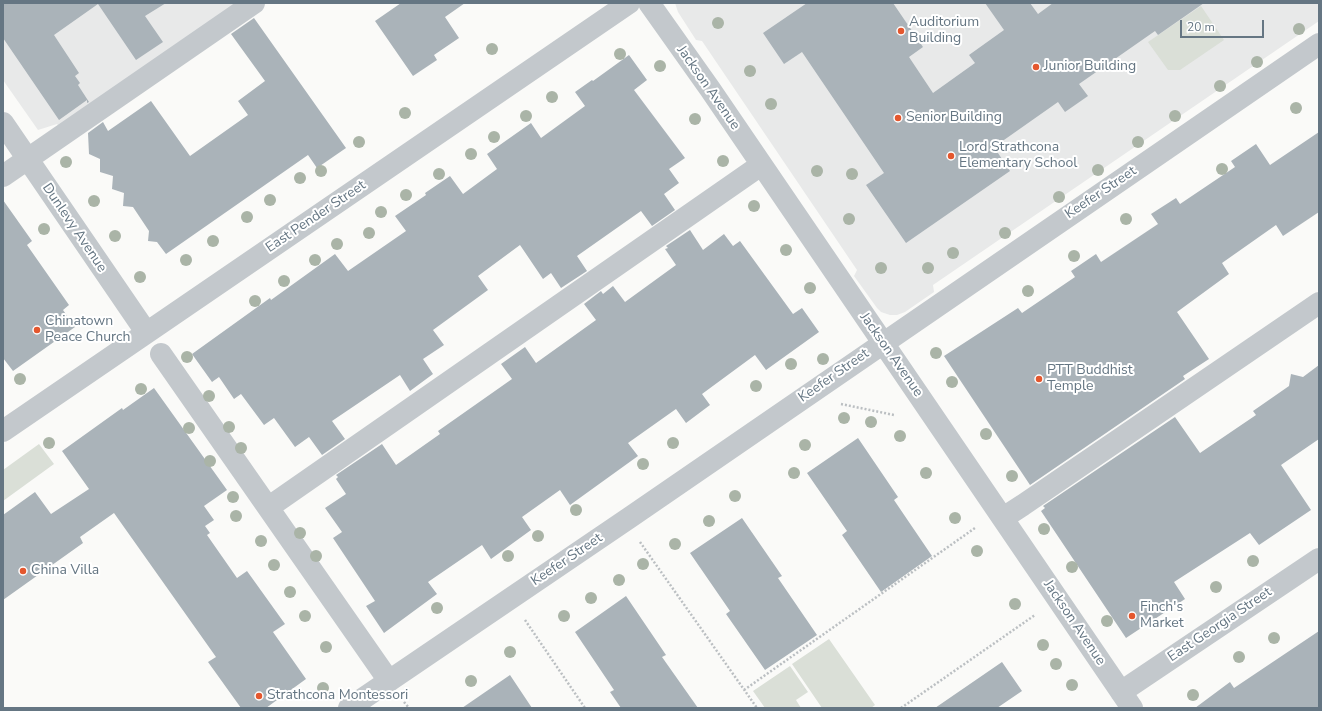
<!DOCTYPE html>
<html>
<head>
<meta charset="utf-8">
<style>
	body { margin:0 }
	#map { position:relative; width:1322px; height:711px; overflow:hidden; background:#fafaf8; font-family:"Nunito Sans",sans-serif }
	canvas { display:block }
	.frame { position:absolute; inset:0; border:4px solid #657683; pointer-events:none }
	.scale { position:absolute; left:1180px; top:20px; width:84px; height:18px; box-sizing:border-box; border:2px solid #657683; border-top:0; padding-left:5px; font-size:12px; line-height:14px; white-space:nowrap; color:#657683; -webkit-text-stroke:3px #fff; paint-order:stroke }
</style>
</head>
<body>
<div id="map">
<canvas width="1322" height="711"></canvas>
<div class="frame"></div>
<div class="scale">20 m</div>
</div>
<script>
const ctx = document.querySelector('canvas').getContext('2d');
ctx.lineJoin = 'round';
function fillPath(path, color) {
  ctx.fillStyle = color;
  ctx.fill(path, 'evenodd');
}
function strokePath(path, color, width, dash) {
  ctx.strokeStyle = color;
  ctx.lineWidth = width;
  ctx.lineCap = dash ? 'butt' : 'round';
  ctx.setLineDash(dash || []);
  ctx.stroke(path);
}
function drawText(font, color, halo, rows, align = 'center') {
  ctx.font = font + ' "Nunito Sans",sans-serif';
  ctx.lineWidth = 4;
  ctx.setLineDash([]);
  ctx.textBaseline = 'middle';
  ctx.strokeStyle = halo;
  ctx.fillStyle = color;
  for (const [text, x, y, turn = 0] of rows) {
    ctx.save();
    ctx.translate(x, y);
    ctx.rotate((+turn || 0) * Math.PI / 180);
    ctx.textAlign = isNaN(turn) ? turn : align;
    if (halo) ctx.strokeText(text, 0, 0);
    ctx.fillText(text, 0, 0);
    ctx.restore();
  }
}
fillPath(new Path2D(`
	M3,3H254L64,133L57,124L38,130L3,80Z
	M675,3H1319V21L933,285L934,292L905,312L897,315H890L881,312L877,308L854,276L857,270L702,41L696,40L678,12Z`), '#e8e9e9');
fillPath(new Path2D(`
	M1201,6L1224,40L1180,70H1168L1148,42Z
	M39,444L54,464L3,501V470Z
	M829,639L875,705L871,708H822L792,664Z
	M790,666L808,692L796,700L801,708H765L753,691Z`), '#dadfd7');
fillPath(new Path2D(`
	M3,3H166L145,16L163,42L136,60L98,4L54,35L79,73L75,76L80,83L78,85L89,102L87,103V100L59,120L3,38Z
	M401,3H465L445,17L459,38L434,55L437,60L413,76L375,21Z
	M807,3H893L923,47L909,57L933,93L975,63L969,55L1004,30L985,3H1030L1038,14L1053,3H1204L1158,35L1155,31L1079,84L1088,96L1065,112L1058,102L994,147L1010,171L906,243L866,185L884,173L802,52L784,64L763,33Z
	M254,18L346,148L317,168L308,155L166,254L157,242L148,241L149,231L133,207L123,206L124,193L112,189L113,176L100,172V159L89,154L88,133L103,122L108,131L151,101L190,156L248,115L238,101L265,81L231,34Z
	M629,55L647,80L634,90L685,158L669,169L679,183L664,194L675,210L652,226L641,211L577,256L587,271L561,288L551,273L543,279L520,245L478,276L488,290L433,330L444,345L423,359L433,374L410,391L400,375L332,421L345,439L322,455L309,437L295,447L274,418L264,425L241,394L234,399L219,377L212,382L192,354L270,298L271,300L335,254L348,271L406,231L395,216L426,195L425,193L450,176L463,194L497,169L487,154L531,123L541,138L585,106L575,92L592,80L593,81Z
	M1319,132V212L1283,236L1276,225L1222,263L1229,274L1177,312L1209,359L1183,376L1185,379L1030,485L944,356L1018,308L1022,313L1075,277L1071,271L1096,254L1101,262L1158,224L1151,214L1176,198L1180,204L1235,167L1231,161L1256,144L1270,165Z
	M3,200L32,241L27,245L69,305L63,310L75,327L13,371L3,358Z
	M690,230L703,250L724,234L733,246L740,241L793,314L802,308L819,332L766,370L755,355L702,394L710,405L686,423L676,409L628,443L638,456L570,505L560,490L522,517L531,530L491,559L482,545L428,582L437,594L384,633L366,606L375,601L333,538L342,532L325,508L346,494L336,479L338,477L336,475L382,444L396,465L440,434L438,431L512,379L501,364L525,347L536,363L596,320L584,304L601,291L603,294L613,286L625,302L676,265L665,249L668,248L666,246Z
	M1319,365V439L1281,465L1311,510L1259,545L1250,533L1174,582L1185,599L1126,638L1041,511L1045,508L1043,506L1175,417L1200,453L1256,415L1253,411L1289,386L1291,374L1303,377Z
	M154,388L227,490L204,506L214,520L205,526L210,533L207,535L237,578L247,571L285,624L273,632L306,679L266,708H241L208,662L216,657L114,513L80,537L83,543L3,600V515L35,492L51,514L89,489L62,451L122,408L123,410Z
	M858,438L898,497L894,500L932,556L881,592L842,535L847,531L807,473Z
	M742,518L782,576L778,578L817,635L765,670L726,614L730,611L690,553Z
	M626,596L666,655L662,657L698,708H621L610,692L614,690L575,632Z
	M1319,631V708H1195L1230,682L1234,688Z
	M1002,662L1022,691L997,708H935Z
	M510,675L532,708H462Z`), '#aab3b9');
strokePath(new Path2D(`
	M841,404L894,415
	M640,542L757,708
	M525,620L585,708
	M744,690L975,528
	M404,702L409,708
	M901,708L1035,615`), '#bbbfc2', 2.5, [2, 2]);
strokePath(new Path2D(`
	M649,3L710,89L1132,708
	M3,123L146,332
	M3,176L254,3
	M161,354L389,681
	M3,431L629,3
	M269,507L761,165
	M1003,518L1023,505L1319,303
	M1121,692L1319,559
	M349,708L629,518L1319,44`), '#c3c8cc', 22);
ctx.fillStyle = '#aab4a7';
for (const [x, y] of [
	[718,23],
	[1299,29],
	[492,49],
	[620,54],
	[1257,62],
	[660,66],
	[750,71],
	[1220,86],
	[552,97],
	[771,104],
	[1296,108],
	[405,113],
	[526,116],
	[1175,116],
	[695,119],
	[494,137],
	[359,142],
	[1138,142],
	[471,154],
	[723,161],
	[66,162],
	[1222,169],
	[1098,170],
	[321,171],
	[817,171],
	[439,174],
	[852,174],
	[300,178],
	[406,195],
	[1059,197],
	[270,200],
	[94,201],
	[754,206],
	[381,212],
	[247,217],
	[849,219],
	[1126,219],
	[44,229],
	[369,233],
	[1005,233],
	[115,236],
	[213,241],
	[337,244],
	[786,250],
	[953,253],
	[1074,256],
	[186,260],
	[315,260],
	[881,268],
	[928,268],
	[140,277],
	[284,281],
	[810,288],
	[1028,291],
	[255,301],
	[936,353],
	[187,357],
	[823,359],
	[791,364],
	[20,379],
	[952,382],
	[756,386],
	[141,389],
	[209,396],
	[844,418],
	[871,422],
	[229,427],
	[189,428],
	[986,434],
	[900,436],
	[49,443],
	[673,443],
	[805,445],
	[241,448],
	[210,461],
	[643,464],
	[794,473],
	[926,473],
	[1012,476],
	[735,496],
	[233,497],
	[576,510],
	[236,516],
	[955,518],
	[709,521],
	[1044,529],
	[300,533],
	[538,536],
	[261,541],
	[675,544],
	[977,551],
	[316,556],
	[508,556],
	[1253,561],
	[643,564],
	[274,565],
	[1072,567],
	[619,580],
	[1216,587],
	[290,592],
	[591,598],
	[1015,604],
	[437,608],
	[305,616],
	[564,616],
	[1107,621],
	[1274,638],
	[1043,645],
	[326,647],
	[510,652],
	[1239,657],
	[1056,664],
	[471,681],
	[1072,685],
	[323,688],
	[1193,695]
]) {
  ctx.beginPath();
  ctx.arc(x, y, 6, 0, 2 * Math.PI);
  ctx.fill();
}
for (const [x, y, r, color] of [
	[901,31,4,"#e4572e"],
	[1036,67,4,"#e4572e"],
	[898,118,4,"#e4572e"],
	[951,156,4,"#e4572e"],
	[37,330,4,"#e4572e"],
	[1039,379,4,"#e4572e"],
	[23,571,4,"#e4572e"],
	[1132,616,4,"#e4572e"],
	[259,696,4,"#e4572e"]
]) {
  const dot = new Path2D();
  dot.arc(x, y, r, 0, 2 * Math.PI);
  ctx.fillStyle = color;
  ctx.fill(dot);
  strokePath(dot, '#fff', 1.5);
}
drawText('14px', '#657683', '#fff', [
	["Auditorium",909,23],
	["Building",909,39],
	["Junior Building",1044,67],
	["Senior Building",906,118],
	["Lord Strathcona",959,148],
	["Elementary School",959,164],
	["Chinatown",45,322],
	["Peace Church",45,338],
	["PTT Buddhist",1047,371],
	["Temple",1047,387],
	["China Villa",31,571],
	["Finch's",1140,608],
	["Market",1140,624],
	["Strathcona Montessori",267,696]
], 'left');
drawText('14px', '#657683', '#fff', [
	["Jackson Avenue",708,88,55],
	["Keefer Street",1101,193,-34],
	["East Pender Street",316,217,-34],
	["Dunlevy Avenue",74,228,56],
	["Jackson Avenue",891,355,55],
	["Keefer Street",834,376,-35],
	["Keefer Street",567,560,-34],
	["Jackson Avenue",1074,623,56],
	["East Georgia Street",1220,625,-34]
]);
</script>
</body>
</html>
